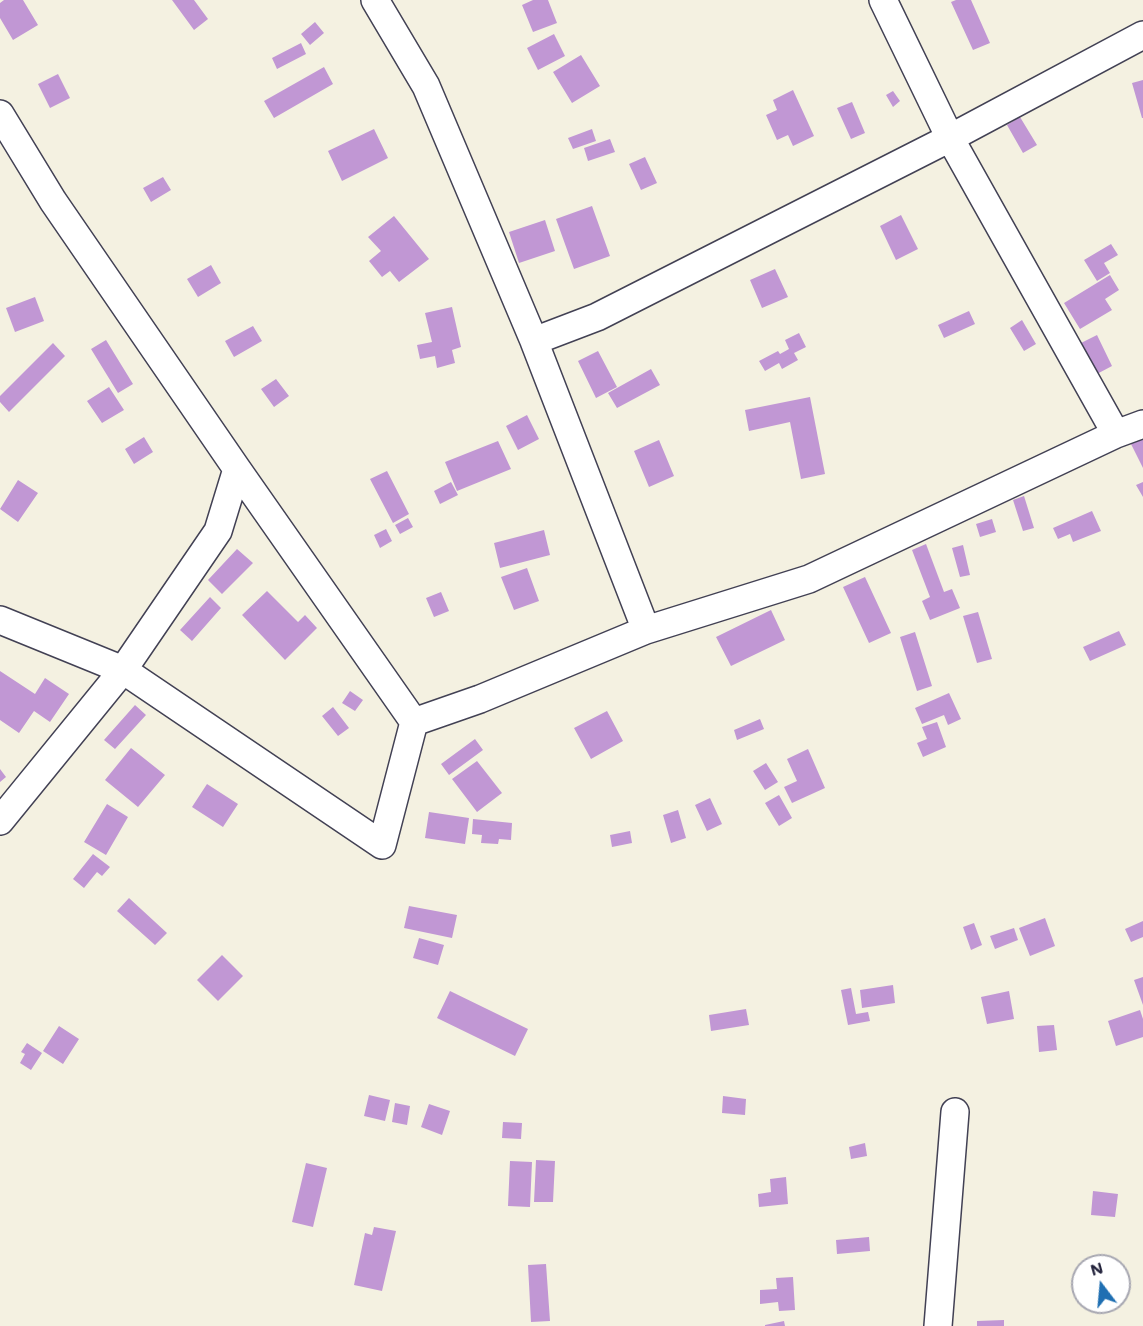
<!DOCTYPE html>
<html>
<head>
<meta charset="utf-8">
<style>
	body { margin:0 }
	#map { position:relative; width:1143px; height:1326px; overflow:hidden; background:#f4f1e1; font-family:Mali,sans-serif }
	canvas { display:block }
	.north { position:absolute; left:1071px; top:1254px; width:60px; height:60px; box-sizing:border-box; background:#fff; border:2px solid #a7a7b1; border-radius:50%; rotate:344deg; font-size:16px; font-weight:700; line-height:24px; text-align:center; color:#22223b }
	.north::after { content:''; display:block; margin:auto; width:21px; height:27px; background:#1f6fb2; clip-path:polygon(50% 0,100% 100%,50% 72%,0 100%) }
</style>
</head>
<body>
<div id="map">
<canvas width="1143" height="1326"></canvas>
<div class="north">N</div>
</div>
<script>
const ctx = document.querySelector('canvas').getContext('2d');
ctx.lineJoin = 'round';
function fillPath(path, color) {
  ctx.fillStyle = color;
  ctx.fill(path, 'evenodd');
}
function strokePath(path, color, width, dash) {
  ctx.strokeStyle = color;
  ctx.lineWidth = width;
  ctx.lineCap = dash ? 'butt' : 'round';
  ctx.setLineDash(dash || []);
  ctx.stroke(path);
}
fillPath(new Path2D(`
	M4,0H23L38,25L13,40L0,18V3Z
	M172,0H194L208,19L194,30Z
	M533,0H548L557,23L533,32L522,5Z
	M956,0H971L990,43L973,50L951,2Z
	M315,22L324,33L310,45L301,34Z
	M554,34L565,56L538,70L527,48Z
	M301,43L306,54L277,69L272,58Z
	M581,55L600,86L572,103L553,72Z
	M324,67L333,84L274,118L264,101Z
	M58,74L70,98L50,108L38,84Z
	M1143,80V118H1142L1132,83Z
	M793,90L814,136L793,146L788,135L777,140L766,115L777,110L773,100Z
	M893,91L900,101L893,107L886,95Z
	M852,102L865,133L851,139L837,108Z
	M1020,117L1037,145L1023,153L1007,125Z
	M374,129L388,158L342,181L328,151Z
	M592,129L596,141L573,149L568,138Z
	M610,139L615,152L588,161L584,148Z
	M645,157L657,183L641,190L629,164Z
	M163,177L171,190L151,202L143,188Z
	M592,206L610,256L574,269L556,219Z
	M901,215L918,249L896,260L880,226Z
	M394,216L429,259L399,282L390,271L382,277L369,261L381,251L368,237Z
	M545,220L555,251L519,263L509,232Z
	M1111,244L1118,255L1104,263L1110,273L1097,281L1084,260Z
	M211,265L221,283L198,297L187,279Z
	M775,269L788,297L762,308L750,280Z
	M1110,275L1119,290L1105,299L1112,310L1080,329L1064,303Z
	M35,297L44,321L15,332L6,308Z
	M452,307L461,347L452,350L455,363L437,368L435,356L420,359L417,345L432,342L425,313Z
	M969,311L975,324L944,338L938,325Z
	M1022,320L1036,344L1024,351L1010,328Z
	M253,326L262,341L234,357L225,341Z
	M799,333L806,347L794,353L798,360L782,369L779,363L765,371L759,361L778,351L780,354L789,349L785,340Z
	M1097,335L1112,366L1095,375L1079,344Z
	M106,340L133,384L118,393L91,349Z
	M53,343L65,356L9,412L0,402V396Z
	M598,351L617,387L596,398L578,361Z
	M651,369L660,385L617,408L608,393Z
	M276,379L289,396L274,407L261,389Z
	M109,387L124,410L102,423L87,401Z
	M810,397L825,474L801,479L790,422L749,431L745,410Z
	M527,415L539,439L518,450L506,426Z
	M1143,434V468L1130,442Z
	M144,437L153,452L134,464L125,449Z
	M659,440L674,476L649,487L634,451Z
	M498,441L511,469L457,491L445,462Z
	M387,471L409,514L393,523L370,479Z
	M18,480L38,493L18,522L0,509Z
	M451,482L458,495L440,504L434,491Z
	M1143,482V497L1136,485Z
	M1024,496L1034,528L1023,531L1013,500Z
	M1092,511L1101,531L1073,542L1070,534L1058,539L1053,528Z
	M408,518L413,527L400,534L395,525Z
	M992,519L996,532L980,537L976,524Z
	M386,529L392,541L380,548L374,535Z
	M544,530L550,555L500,568L494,543Z
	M926,544L944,592L952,589L960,608L930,620L922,601L930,597L912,550Z
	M963,545L970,575L960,577L952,548Z
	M237,549L253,563L222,594L208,580Z
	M527,568L539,601L514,610L501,577Z
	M865,577L891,633L869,643L843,587Z
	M267,591L298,622L305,615L317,628L285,660L242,615Z
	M441,592L449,611L434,617L426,598Z
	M210,597L221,608L192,641L180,630Z
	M771,610L785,640L731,666L716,637Z
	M978,612L992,659L977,663L963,616Z
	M1119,631L1126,645L1090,661L1083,647Z
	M915,632L932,686L917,691L900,637Z
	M0,671L35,694L45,678L69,694L50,722L34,711L19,733L0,720Z
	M350,691L363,700L355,711L342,703Z
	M949,693L961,719L948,725L944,715L922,724L915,708Z
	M135,705L146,715L115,749L104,740Z
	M333,707L349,728L338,736L322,716Z
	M607,711L623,741L591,759L574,728Z
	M760,719L764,729L737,740L734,730Z
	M937,722L946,747L923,757L917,743L927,739L922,727Z
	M475,739L483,750L449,775L441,764Z
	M131,748L165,775L138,807L105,780Z
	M808,749L825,788L792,803L784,787L797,781L787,759Z
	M477,761L502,793L477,812L452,779Z
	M766,763L778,782L765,790L753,771Z
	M0,769L6,777L0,782Z
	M207,784L238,804L223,827L192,807Z
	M779,795L792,818L779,826L765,803Z
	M710,798L722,824L707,831L695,805Z
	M107,804L128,817L106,855L84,842Z
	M678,810L686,838L671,843L663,815Z
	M429,812L469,818L465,844L425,838Z
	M473,819L512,823L511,840L499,839L498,844L481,843L482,835L472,834Z
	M630,831L632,843L612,847L610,835Z
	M93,854L110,867L102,876L97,872L84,888L73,879Z
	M129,898L167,933L155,945L117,911Z
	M409,906L457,915L452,938L404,928Z
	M1045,918L1055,946L1030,956L1019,928Z
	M1143,921V937L1131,942L1125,929Z
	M974,923L982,945L971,950L963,927Z
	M1014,928L1018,940L995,949L990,936Z
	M419,938L444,945L438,965L413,958Z
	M222,955L243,976L218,1001L197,980Z
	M1143,977V1005L1134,980Z
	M893,985L895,1003L862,1008L860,990Z
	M851,988L856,1014L868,1012L870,1021L848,1025L841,990Z
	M450,991L528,1029L515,1056L437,1018Z
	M1009,991L1014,1019L987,1024L981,997Z
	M746,1009L749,1025L711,1031L709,1015Z
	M1140,1010L1143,1019V1037L1116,1046L1108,1021Z
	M1054,1025L1057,1050L1039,1052L1037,1026Z
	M59,1026L79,1039L63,1064L43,1051Z
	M27,1043L42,1053L31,1070L20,1063L25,1054L21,1052Z
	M369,1095L390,1100L385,1121L364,1116Z
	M723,1096L746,1099L745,1115L722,1113Z
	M395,1103L410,1106L407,1125L392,1122Z
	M429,1104L450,1111L442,1135L421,1127Z
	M503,1122L522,1123L521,1139L502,1138Z
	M865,1143L867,1156L851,1159L849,1147Z
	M536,1160L555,1161L553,1202H534Z
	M510,1161L532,1162L530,1207L508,1206Z
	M306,1163L327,1168L313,1227L292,1222Z
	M786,1177L788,1204L759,1207L758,1194L771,1192L770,1179Z
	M1093,1191L1118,1194L1115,1217L1091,1215Z
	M374,1227L396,1231L382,1291L354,1285L365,1233L372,1235Z
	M869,1237L870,1251L837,1254L836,1240Z
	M546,1264L550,1321L531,1322L528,1265Z
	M793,1277L795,1310L779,1311L778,1302L760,1304V1290L777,1289L776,1278Z
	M1004,1320V1326H977V1321Z
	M784,1321L785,1326H765V1325Z`), '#c197d4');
const minor = new Path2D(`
	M375,0L426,86L534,341L646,630
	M883,0L950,138L1116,434
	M0,114L53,201L237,469L414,722L382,845L123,670L0,620
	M534,341L597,317L950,138L1143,35
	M414,722L480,699L646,630L809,579L1116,434L1143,424
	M0,821L123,670L218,531L237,469
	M938,1326L955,1112`);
strokePath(minor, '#424154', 30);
strokePath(minor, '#fff', 27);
</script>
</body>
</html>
